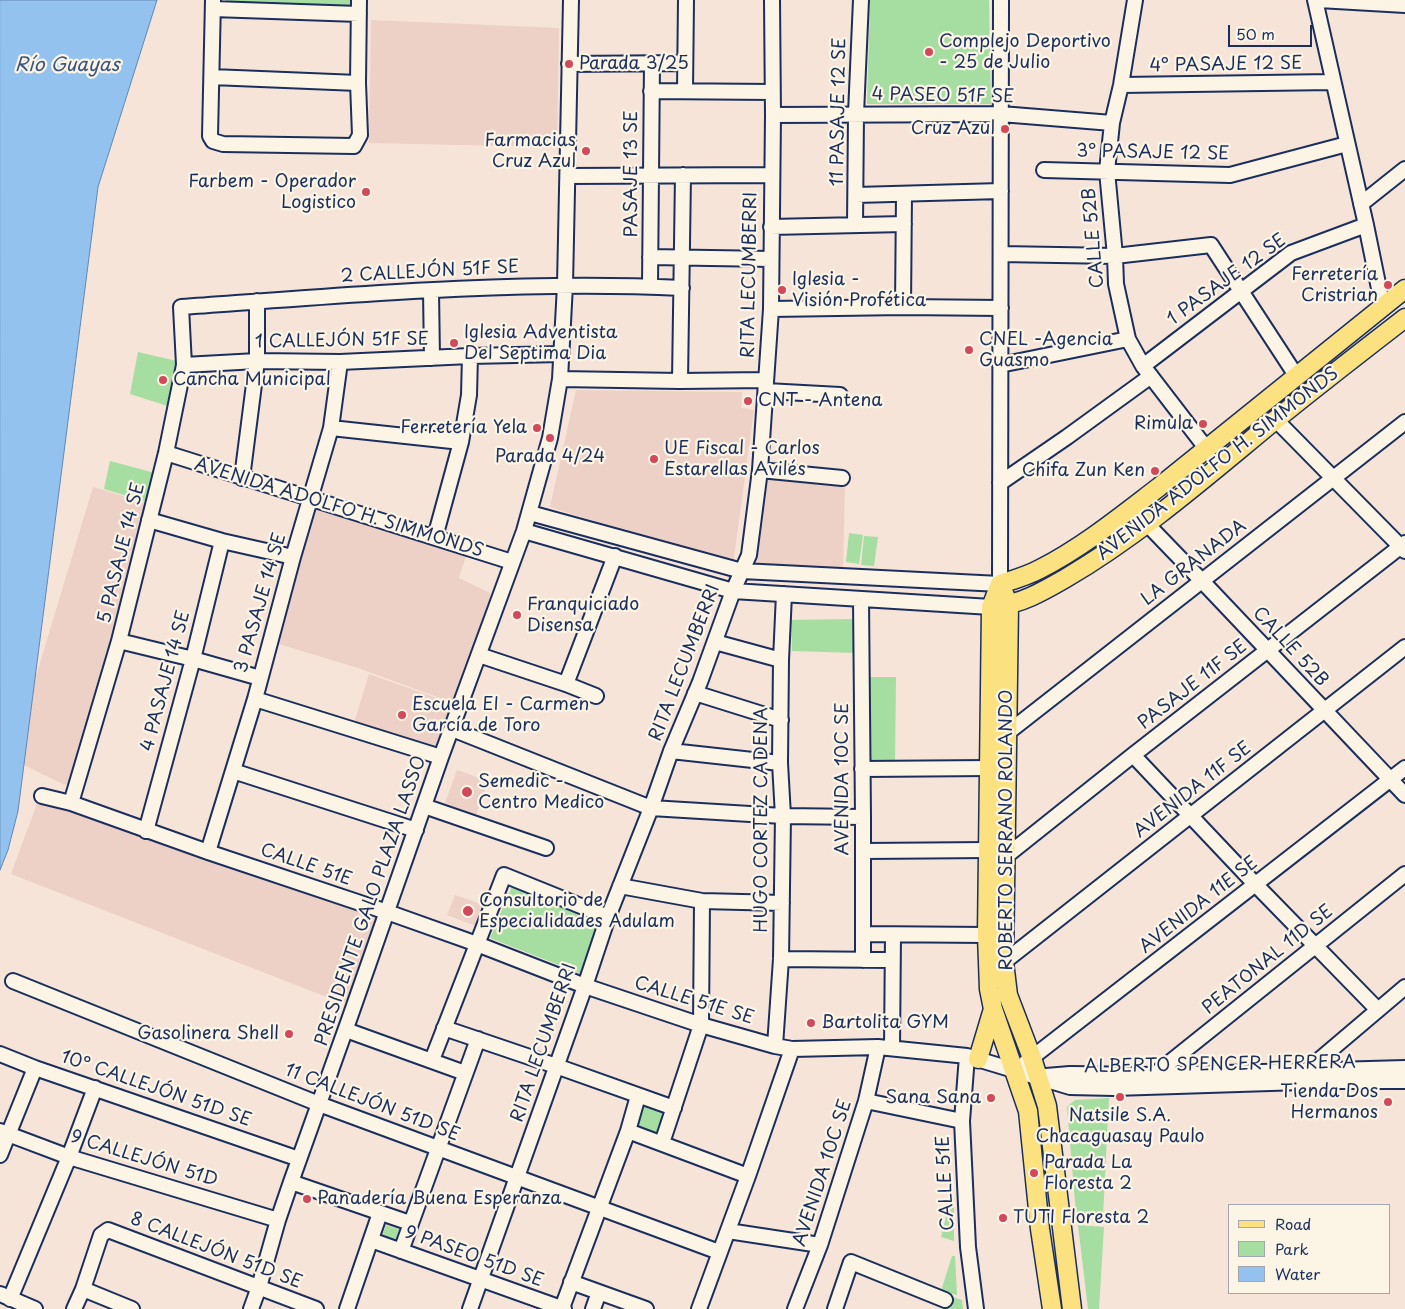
<!DOCTYPE html>
<html>
<head>
<meta charset="utf-8">
<style>
	body { margin:0 }
	#map { position:relative; width:1405px; height:1309px; overflow:hidden; background:#f5e4d7; font-family:"Playpen Sans",sans-serif }
	canvas { display:block }
	.legend { position:absolute; left:1228px; top:1204px; width:162px; height:90px; box-sizing:border-box; background:#fcf5e5; border:1px solid #a2a6af; margin:0; padding:6px 9px; list-style:none; font-size:15px; color:#1b2f5e }
	.legend li { display:flex; align-items:center; gap:10px; height:25px }
	.legend b { width:25px; border:1px solid #a2a6af }
	.scale { position:absolute; left:1228px; top:25px; width:84px; height:22px; box-sizing:border-box; border:2px solid #1b2f5e; border-top:0; padding-left:6px; font-size:15px; line-height:18px; white-space:nowrap; color:#1b2f5e; -webkit-text-stroke:4px #fcf5e5; paint-order:stroke }
</style>
</head>
<body>
<div id="map">
<canvas width="1405" height="1309"></canvas>
<ul class="legend">
<li><b style="height:6px;background:#fbe180"></b>Road</li>
<li><b style="height:14px;background:#a6dda1"></b>Park</li>
<li><b style="height:14px;background:#92c2ed"></b>Water</li>
</ul>
<div class="scale">50 m</div>
</div>
<script>
const ctx = document.querySelector('canvas').getContext('2d');
ctx.lineJoin = 'round';
function fillPath(path, color) {
  ctx.fillStyle = color;
  ctx.fill(path, 'evenodd');
}
function strokePath(path, color, width, dash) {
  ctx.strokeStyle = color;
  ctx.lineWidth = width;
  ctx.lineCap = dash ? 'butt' : 'round';
  ctx.setLineDash(dash || []);
  ctx.stroke(path);
}
function drawText(font, color, halo, rows, align = 'center') {
  ctx.font = font + ' "Playpen Sans",sans-serif';
  ctx.lineWidth = 4.5;
  ctx.setLineDash([]);
  ctx.textBaseline = 'middle';
  ctx.strokeStyle = halo;
  ctx.fillStyle = color;
  for (const [text, x, y, turn = 0] of rows) {
    ctx.save();
    ctx.translate(x, y);
    ctx.rotate((+turn || 0) * Math.PI / 180);
    ctx.textAlign = isNaN(turn) ? turn : align;
    if (halo) ctx.strokeText(text, 0, 0);
    ctx.fillText(text, 0, 0);
    ctx.restore();
  }
}
fillPath(new Path2D(`
	M371,20L559,28L557,147L369,143Z
	M576,390L742,392L741,408L754,410L733,565L550,507Z
	M763,477L845,484L843,570L757,565Z
	M93,487L147,503L72,781L65,785L11,759Z
	M315,508L466,556L459,578L490,593V600L451,702L358,668L279,644Z
	M369,674L451,703L435,753L353,726Z
	M457,770L488,781L476,815L445,803Z
	M38,801L378,916L347,1002L342,1003L11,874Z
	M455,895L489,907L481,928L447,915Z`), '#edd0c6');
fillPath(new Path2D(`
	M226,0H354V11L226,7Z
	M870,0H989L991,104H867Z
	M138,352L181,362L171,407L130,394Z
	M110,461L155,473L147,502L104,489Z
	M849,533L863,535L859,564L846,562Z
	M864,536L878,537L874,566L861,565Z
	M857,619V653L792,651L791,620Z
	M870,677H896L895,764L868,762Z
	M514,882L603,918L582,974L490,938Z
	M638,1096L674,1108L662,1143L628,1131Z
	M1109,1098L1103,1216L1076,1213L1067,1107L1075,1100Z
	M954,1196V1241L941,1237L951,1197Z
	M386,1225L404,1231L399,1244L382,1237Z
	M1078,1225L1104,1227L1099,1309H1088Z
	M952,1256H955L957,1295L941,1291Z
	M949,1296L962,1300L963,1309H945Z`), '#a6dda1');
const water = new Path2D(`
	M0,0H157L98,187L18,811L8,850L0,870Z`);
fillPath(water, '#92c2ed');
strokePath(water, '#6287b4', 1);
const minor = new Path2D(`
	M213,0L210,136L213,141L223,144L354,146L360,135L358,83L359,0
	M1135,0L1121,85L1112,123L1107,171L1115,256L1116,284L1128,339L1143,366L1206,448
	M1315,0L1366,225L1383,308
	M1319,0L1405,5
	M213,9L359,14
	M569,64L685,63
	M212,77L358,83
	M1121,85L1333,82
	M651,91L772,92
	M685,91L686,0
	M773,115L1001,114L1112,123
	M1044,170L1230,175L1347,144
	M568,176L771,175
	M856,195L1001,191
	M1361,204L1405,169
	M855,225L856,114L861,0
	M771,227L904,224
	M1001,254L1115,256L1211,245L1297,377
	M650,257L771,259
	M650,286L652,63
	M431,291L432,358
	M903,307L904,194
	M771,309L903,307L1001,308
	M184,365L257,361L340,362L470,356L561,354
	M1000,365L1128,339
	M1143,366L1291,253L1366,225
	M560,379L680,381L766,380
	M680,381L683,175
	M766,391L840,395
	M1276,420L1405,551
	M331,428L461,442
	M166,453L512,562
	M760,470L842,478
	M242,478L257,361V301
	M1000,483L1067,437L1151,376
	M530,513L742,571L1000,584L1001,0
	M149,520L222,541L293,557
	M1147,524L1202,581L1405,795
	M524,531L733,591L991,607
	M435,537L461,442L469,395L470,356
	M861,599L863,817V960
	M119,641L193,659L260,678
	M715,642L781,660
	M479,655L566,684L596,696
	M566,684L615,556
	M695,693L781,720
	M255,699L441,757
	M452,729L651,808L783,816L863,817
	M1006,734L1405,422
	M671,751L780,763
	M1133,755L1256,885L1378,1010
	M862,769L990,768
	M233,771L416,830
	M42,796L71,803L208,852L387,912L477,944L585,986L701,1025L775,1046L792,1049L878,1047L967,1056L1070,1087L1114,1088L1333,1081H1405
	M71,803L119,641L166,453L184,365L181,307C347,295 515,280 682,288
	M424,806L546,848
	M146,831L193,659L222,541
	M863,851L989,850
	M208,852L255,699L293,557L331,428L340,362
	M1005,857L1133,755L1405,543
	M620,886L702,901L782,903
	M863,934L987,935
	M781,959L892,960
	M1004,962L1405,647
	M13,981L319,1104L719,1252
	M444,1028L556,1066L674,1108
	M346,1030L465,1073
	M775,1046L781,959L783,816L780,763L781,660L784,594
	M892,1048L893,935
	M0,1054L35,1068L299,1159
	M967,1056L962,1121L968,1247L976,1309
	M432,1060L504,875L608,917
	M1025,1063L1405,768
	M1306,1071L1405,987
	M1154,1075L1405,874
	M1046,1076L1070,1074L1154,1075L1405,1068
	M866,1101L962,1121
	M0,1131L69,1157L278,1220
	M628,1131L748,1176
	M662,1143L701,1025L702,901
	M0,1155L35,1068
	M291,1182L410,1223
	M728,1231L820,1245
	M371,1240L564,1309
	M401,1251L478,1039
	M571,1282L646,1309
	M83,1289L132,1309
	M0,1294L35,1309
	M10,1299L69,1157L95,1088
	M562,1308L628,1131L638,1096
	M74,1309L83,1289L101,1235L108,1230L316,1309
	M251,1309L259,1287L278,1220L291,1182L350,1017L441,757L524,531L550,438L560,379L565,285L571,0
	M347,1309L380,1213
	M470,1309L585,986L608,917L651,808L671,751L700,682L733,591L749,555L760,470L771,309L773,115L772,0
	M593,1309L599,1292
	M699,1309L748,1176L792,1049
	M795,1309L820,1245L866,1101L878,1047
	M835,1309L851,1262L945,1300`);
const major = new Path2D(`
	M1000,584L1009,605L1004,962L1008,995L1032,1058L1047,1106L1072,1309
	M1000,584L991,607L987,935L989,989L993,1009L1028,1111L1040,1229L1052,1309
	M1000,584C1013,580 1027,576 1040,569C1083,547 1121,516 1159,487L1405,289
	M997,606C1022,604 1045,590 1066,578C1141,534 1207,476 1274,421C1317,386 1361,352 1405,318
	M978,1059L993,1009`);
strokePath(minor, '#1b2f5e', 18);
strokePath(major, '#1b2f5e', 21);
strokePath(minor, '#fcf5e5', 14);
strokePath(major, '#fbe180', 18);
for (const [x, y, r, color] of [
	[929,52,5,"#d1495b"],
	[569,64,5,"#d1495b"],
	[1005,129,5,"#d1495b"],
	[586,151,5,"#d1495b"],
	[366,192,5,"#d1495b"],
	[1388,285,5,"#d1495b"],
	[782,290,5,"#d1495b"],
	[454,343,5,"#d1495b"],
	[969,350,5,"#d1495b"],
	[163,380,5,"#d1495b"],
	[748,401,5,"#d1495b"],
	[1203,424,5,"#d1495b"],
	[537,428,5,"#d1495b"],
	[550,438,5,"#d1495b"],
	[654,459,5,"#d1495b"],
	[1155,471,5,"#d1495b"],
	[517,615,5,"#d1495b"],
	[402,715,5,"#d1495b"],
	[467,792,6,"#d1495b"],
	[468,911,6,"#d1495b"],
	[811,1023,5,"#d1495b"],
	[289,1034,5,"#d1495b"],
	[1120,1097,5,"#d1495b"],
	[991,1098,5,"#d1495b"],
	[1388,1102,5,"#d1495b"],
	[1034,1173,5,"#d1495b"],
	[307,1199,5,"#d1495b"],
	[1003,1218,5,"#d1495b"]
]) {
  const dot = new Path2D();
  dot.arc(x, y, r, 0, 2 * Math.PI);
  ctx.fillStyle = color;
  ctx.fill(dot);
  strokePath(dot, '#fcf5e5', 2);
}
drawText('18px', '#1b2f5e', '#fcf5e5', [
	["Complejo Deportivo",939,42],
	["- 25 de Julio",939,63],
	["Parada 3/25",579,64],
	["Cruz Azul",995,129,"right"],
	["Farmacias",576,141,"right"],
	["Cruz Azul",576,162,"right"],
	["Farbem - Operador",356,182,"right"],
	["Logistico",356,203,"right"],
	["Ferretería",1378,275,"right"],
	["Cristrian",1378,296,"right"],
	["Iglesia -",792,280],
	["Visión Profética",792,301],
	["Iglesia Adventista",464,333],
	["Del Septima Dia",464,354],
	["CNEL -Agencia",979,340],
	["Guasmo",979,361],
	["Cancha Municipal",173,380],
	["CNT - Antena",758,401],
	["Rimula",1193,424,"right"],
	["Ferretería Yela",527,428,"right"],
	["UE Fiscal - Carlos",664,449],
	["Estarellas Avilés",664,470],
	["Parada 4/24",550,457,"center"],
	["Chifa Zun Ken",1145,471,"right"],
	["Franquiciado",527,605],
	["Disensa",527,626],
	["Escuela EI - Carmen",412,705],
	["García de Toro",412,726],
	["Semedic -",478,782],
	["Centro Medico",478,803],
	["Consultorio de",479,901],
	["Especialidades Adulam",479,922],
	["Bartolita GYM",821,1023],
	["Gasolinera Shell",279,1034,"right"],
	["Tienda Dos",1378,1092,"right"],
	["Hermanos",1378,1113,"right"],
	["Sana Sana",981,1098,"right"],
	["Natsile S.A.",1120,1116,"center"],
	["Chacaguasay Paulo",1120,1137,"center"],
	["Parada La",1044,1163],
	["Floresta 2",1044,1184],
	["Panadería Buena Esperanza",317,1199],
	["TUTI Floresta 2",1013,1218]
], 'left');
drawText('18px', '#1b2f5e', '#fcf5e5', [
	["4° PASAJE 12 SE",1226,65,-1],
	["4 PASEO 51F SE",943,96,1],
	["11 PASAJE 12 SE",839,112,-89],
	["3° PASAJE 12 SE",1153,153,1],
	["PASAJE 13 SE",632,174,-90],
	["CALLE 52B",1094,238,-95],
	["2 CALLEJÓN 51F SE",430,272,-3],
	["RITA LECUMBERRI",750,275,-89],
	["1 PASAJE 12 SE",1227,280,-36],
	["1 CALLEJÓN 51F SE",342,341,-1],
	["AVENIDA ADOLFO H. SIMMONDS",1218,464,-38],
	["AVENIDA ADOLFO H. SIMMONDS",339,508,17],
	["5 PASAJE 14 SE",122,553,-76],
	["LA GRANADA",1194,563,-38],
	["3 PASAJE 14 SE",261,603,-74],
	["CALLE 52B",1290,647,47],
	["RITA LECUMBERRI",685,663,-69],
	["4 PASAJE 14 SE",166,681,-75],
	["PASAJE 11F SE",1193,685,-38],
	["AVENIDA 10C SE",843,779,-90],
	["AVENIDA 11F SE",1193,790,-38],
	["HUGO CORTEZ CADENA",762,820,-90],
	["ROBERTO SERRANO ROLANDO",1007,830,-90],
	["CALLE 51E",306,865,19],
	["PRESIDENTE GALO PLAZA LASSO",371,901,-71],
	["AVENIDA 11E SE",1199,905,-38],
	["PEATONAL 11D SE",1268,960,-39],
	["CALLE 51E SE",694,1001,17],
	["RITA LECUMBERRI",544,1043,-71],
	["ALBERTO SPENCER HERRERA",1220,1065,-1],
	["10° CALLEJÓN 51D SE",156,1089,19],
	["11 CALLEJÓN 51D SE",372,1103,21],
	["9 CALLEJÓN 51D",144,1159,17],
	["AVENIDA 10C SE",823,1173,-72],
	["CALLE 51E",946,1183,-93],
	["8 CALLEJÓN 51D SE",216,1251,21],
	["9 PASEO 51D SE",474,1257,20]
]);
drawText('italic 19px', '#395482', '#fcf5e5', [
	["Río Guayas",67,66]
]);
</script>
</body>
</html>
